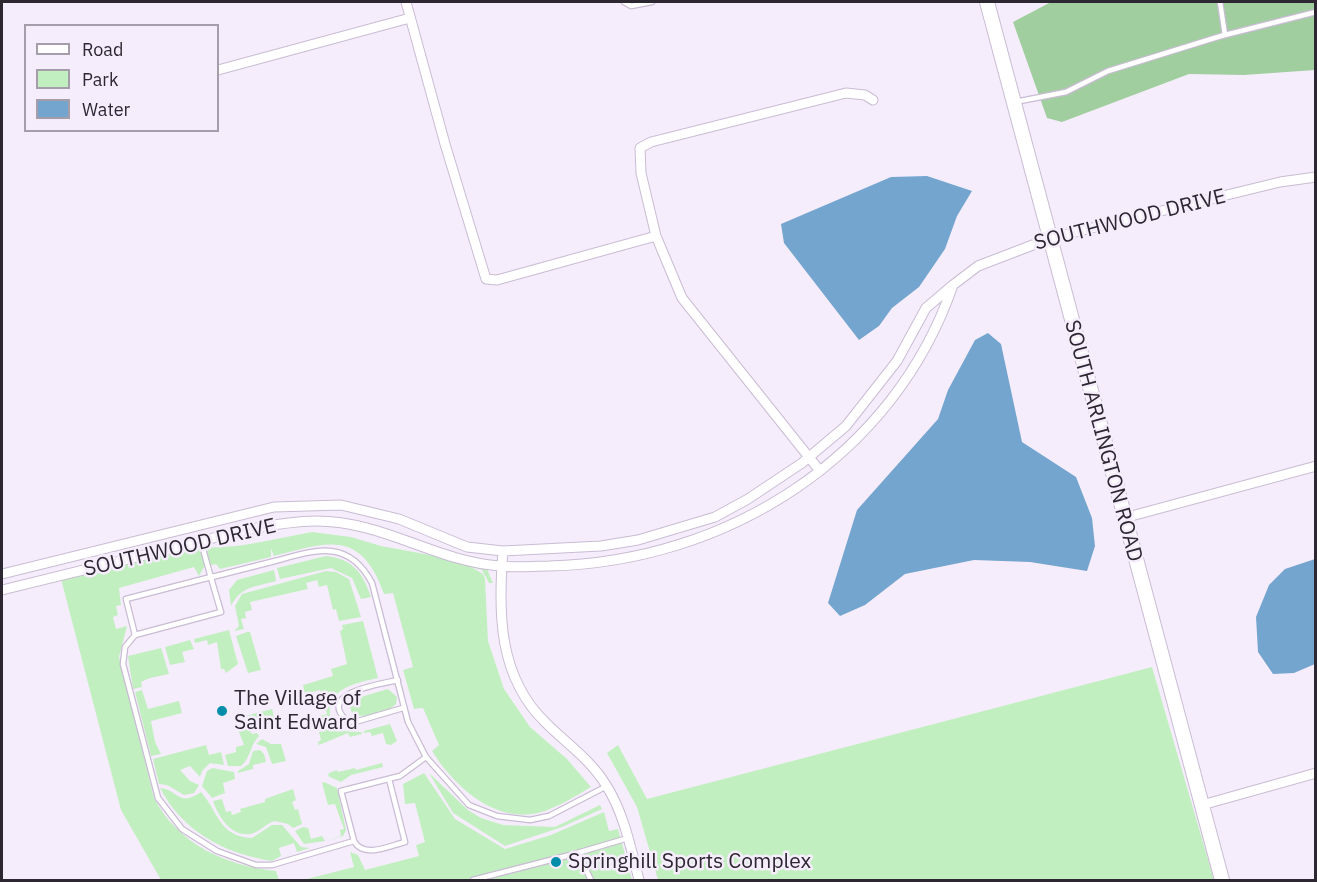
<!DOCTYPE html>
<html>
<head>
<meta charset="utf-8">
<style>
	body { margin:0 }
	#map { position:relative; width:1317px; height:882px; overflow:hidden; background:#f6edfc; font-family:"IBM Plex Sans",sans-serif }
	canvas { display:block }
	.frame { position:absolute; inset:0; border:3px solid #2c2730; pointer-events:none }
	.legend { position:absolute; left:24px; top:24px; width:195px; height:108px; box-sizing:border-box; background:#f6edfc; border:2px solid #a59eaa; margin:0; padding:8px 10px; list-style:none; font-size:18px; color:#2c2730 }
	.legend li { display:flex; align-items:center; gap:12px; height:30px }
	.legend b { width:30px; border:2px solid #a59eaa }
</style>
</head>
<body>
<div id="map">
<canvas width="1317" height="882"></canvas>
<div class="frame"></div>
<ul class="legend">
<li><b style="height:8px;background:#fff"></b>Road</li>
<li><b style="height:16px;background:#c2efc0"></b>Park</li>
<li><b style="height:16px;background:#74a5cf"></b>Water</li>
</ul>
</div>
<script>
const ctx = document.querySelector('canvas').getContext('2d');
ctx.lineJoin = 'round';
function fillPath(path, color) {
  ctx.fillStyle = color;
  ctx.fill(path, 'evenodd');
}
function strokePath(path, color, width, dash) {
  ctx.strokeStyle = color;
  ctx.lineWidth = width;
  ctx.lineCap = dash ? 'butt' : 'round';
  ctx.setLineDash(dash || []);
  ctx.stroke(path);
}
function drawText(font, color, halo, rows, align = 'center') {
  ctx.font = font + ' "IBM Plex Sans",sans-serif';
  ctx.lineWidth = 5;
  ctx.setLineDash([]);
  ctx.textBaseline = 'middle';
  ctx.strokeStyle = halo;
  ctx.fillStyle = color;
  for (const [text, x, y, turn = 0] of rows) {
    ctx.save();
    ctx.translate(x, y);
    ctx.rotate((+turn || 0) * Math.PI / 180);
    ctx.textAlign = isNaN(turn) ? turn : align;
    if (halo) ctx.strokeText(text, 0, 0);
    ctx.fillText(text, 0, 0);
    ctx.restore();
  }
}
fillPath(new Path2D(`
	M312,532L351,537L381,546L473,563L487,569L493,583H489L482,570L471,567L483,574L485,579L488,641L504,689L530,727L567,759L591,787C576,796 561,805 545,811C498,827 455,788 432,751L439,745L423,708L414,709L403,670L413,667L393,593L384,594C361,530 330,541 274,556L271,548V557L220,569L216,564L204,567L199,576L194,567L119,588L121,605L116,606L118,615L113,617L116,629L127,626L119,657L154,798C178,844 226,866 276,871L279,880H161L121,810L60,575L197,547C236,550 273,539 312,532Z
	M326,556C353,559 363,573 371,597L361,599L352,578L331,568L280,579L277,568Z
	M274,570L276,581C255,587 241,586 231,606L229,590L237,580Z
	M326,571L336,572L349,579L361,617L339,621L336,609L333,610L327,585L319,587L317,580L306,583L308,589L250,602L252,610L245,612L246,618L241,619L244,629L234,631L239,626L235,606L242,594Z
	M363,621L378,678C356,683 323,689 331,719L317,724L315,717L327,714L320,690L305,694L303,685L333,676L331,669L347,664L340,631L343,629L342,625Z
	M229,630L238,664L226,673L224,669H221L217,642L208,645L207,640L195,643L194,639Z
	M247,632H250L261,670L248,673L236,636Z
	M190,640L194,649L182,652L185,662L170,665L165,647Z
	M161,648L169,674L150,678L141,682L142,687L133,689L128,656Z
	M1152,667L1214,880H658L637,807L607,753L618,745L647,799Z
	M388,689L397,697L396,704C388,713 362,720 352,713L350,707L354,699Z
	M142,690L148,709L179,701L182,713L151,721L155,742L161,754L151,756L135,692Z
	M272,709L276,725L254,723L255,728L250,730L252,734L257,733L259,736C250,745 251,758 241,766H228L225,755L236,752V747L244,745L234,719Z
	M390,724L397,741L391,745L386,744L383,733L372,736L370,732L364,733V731Z
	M335,726L343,731L361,732L362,734L350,737L348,733L319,745L318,742L321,740L319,732Z
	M262,739L271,744H281L286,761L272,764L266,747L256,744Z
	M206,745L209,755L221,752L224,765L210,763L202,771L200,777L190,766L180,770L190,781L199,785L194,793L184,795L167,785L159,784L153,759Z
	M260,750L264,754L266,762L253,765V769L238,773V771L249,764L253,751Z
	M382,763L383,767L351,775L341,782L328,776L329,773L337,770L338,772L355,768L356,770Z
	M212,768L234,772L235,779L223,783L225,793L212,798L202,786L207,771Z
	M424,773L455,819L505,849L551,835L604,812L609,831L618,829L632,880H303L354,867L350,852L358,855L365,870L419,856L416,845L425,842L415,803L405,804L403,784Z
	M429,773L468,810L481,818L503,825L555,827L600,805L602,809L562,827L505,846L453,813Z
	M324,782L337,788L346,830L343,836L327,841L341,836L340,830L344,829L335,804L328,805L322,783Z
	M160,788C178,789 178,808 201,792C218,811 219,837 252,838L272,825H282L301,847L310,848L297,852L294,843L279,848L281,856L272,861C225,854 182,831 160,788Z
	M293,789L296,800L292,802L295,810L298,809L302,824L293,828L288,824L275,821C266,823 259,833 250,834C231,837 218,816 213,801L222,799L226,812L231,811L232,815L241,812L240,809L265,802V799Z
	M303,827L308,828L311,839L322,836L325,841L304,844L295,831Z`), '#c2efc0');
fillPath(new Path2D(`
	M1051,2H1315V70L1244,75L1189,74L1062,122L1047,118L1013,22Z`), '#a0ce9f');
fillPath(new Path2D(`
	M927,176L972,191L957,216L945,249L919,287L892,308L879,326L859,340L784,243L781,224L891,177Z
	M988,333L1001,344L1022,442L1076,477L1092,518L1095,546L1087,571L1030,562L974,560L905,574L865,605L840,616L828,603L857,510L938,419L948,390L975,340Z
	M1315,559V664L1294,673L1273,674L1258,652L1256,617L1269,585L1285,569Z`), '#74a5cf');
const lane = new Path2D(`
	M624,2L631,6L652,2
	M1220,2L1225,35
	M1015,102L1066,92L1108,71L1221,36L1316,12
	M201,541C207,565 214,588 221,612L135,635L126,599L211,577L216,576C236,571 255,566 275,561C315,550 348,538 372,583L408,722L426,757L469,805L497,816L530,820L549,816L607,786
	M135,635L125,647L123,664L158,798L182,829L217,851L256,865H272L354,841L341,791L400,776L426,757
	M398,680C382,684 317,692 346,720L355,722L403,708
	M354,841C364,859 389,846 405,842L389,779
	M574,854L628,838
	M473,880L574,854L580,858L591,880`);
const street = new Path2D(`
	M406,2L445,144L486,279L497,280L656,236
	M218,70L410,18
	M953,285L978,266L1051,238L1280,182L1316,177
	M820,471L682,298L656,236L641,173L640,148L651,142L846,93L865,95L873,100
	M1124,518L1316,466
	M503,551C498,612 498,677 546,723C567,744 590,759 606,785C624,813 631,849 639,880
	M2,574L274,507L341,505L399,519L467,547L503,551L601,546L638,540L715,517L748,499L802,463L846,426L897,361L926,308L953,285C894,457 727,562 549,566C533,566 516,568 500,566C434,561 384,521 316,521C268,522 223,536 177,547C118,562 60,576 2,590
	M1202,805L1316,773`);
const secondary = new Path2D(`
	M987,2L1222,880`);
strokePath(lane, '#c9bcd4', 7);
strokePath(street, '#c9bcd4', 11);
strokePath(secondary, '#c9bcd4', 16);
strokePath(lane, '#fff', 4.5);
strokePath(street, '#fff', 9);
strokePath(secondary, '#fff', 14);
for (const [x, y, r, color] of [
	[222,711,6,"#028dab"],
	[556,862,6,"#028dab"]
]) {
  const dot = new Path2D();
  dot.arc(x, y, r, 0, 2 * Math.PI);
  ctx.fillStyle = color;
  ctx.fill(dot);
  strokePath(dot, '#f6edfc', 2);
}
drawText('21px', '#2c2730', '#f6edfc', [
	["SOUTHWOOD DRIVE",1130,220,-14],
	["SOUTH ARLINGTON ROAD",1103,441,75],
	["SOUTHWOOD DRIVE",180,548,-13]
]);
drawText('21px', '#2c2730', '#f6edfc', [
	["The Village of",234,699],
	["Saint Edward",234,723],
	["Springhill Sports Complex",568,862]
], 'left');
</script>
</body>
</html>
